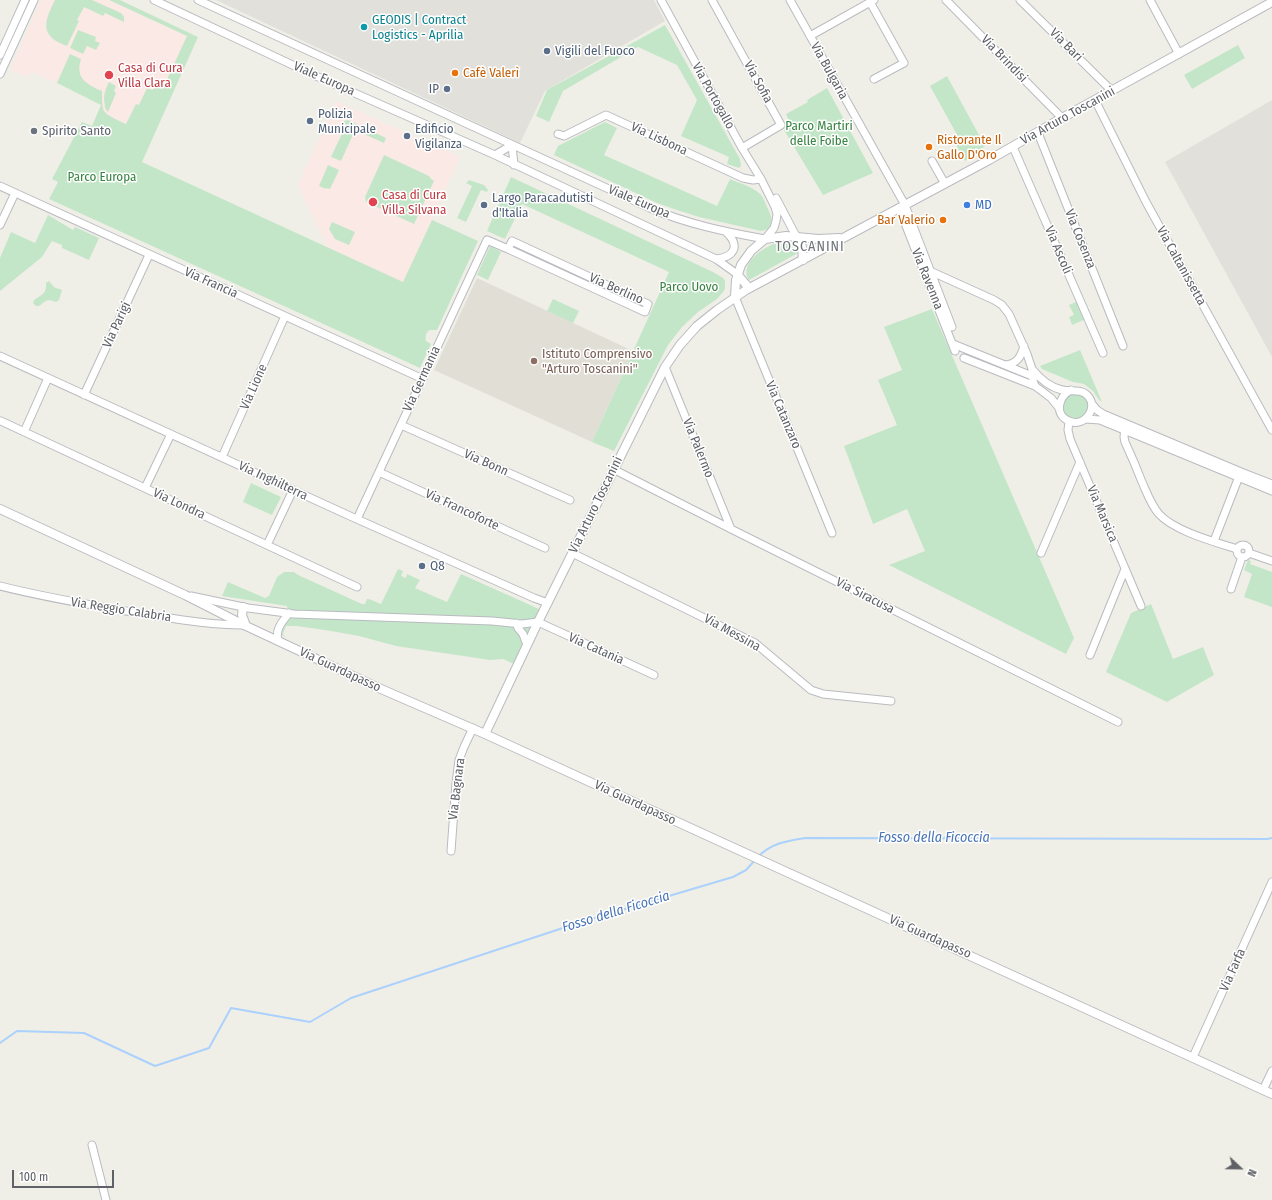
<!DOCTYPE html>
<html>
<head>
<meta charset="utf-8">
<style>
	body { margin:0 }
	#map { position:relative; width:1272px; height:1200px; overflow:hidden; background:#f0efe7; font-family:"Fira Sans Condensed",sans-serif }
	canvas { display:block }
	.north { position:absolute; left:1220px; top:1148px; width:40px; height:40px; -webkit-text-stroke:3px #fff; paint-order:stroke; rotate:112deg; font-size:11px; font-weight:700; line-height:16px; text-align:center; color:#5e6166 }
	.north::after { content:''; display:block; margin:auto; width:14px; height:18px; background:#5e6166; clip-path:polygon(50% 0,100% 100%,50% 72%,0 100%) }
	.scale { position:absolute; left:12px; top:1170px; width:102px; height:18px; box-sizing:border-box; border:2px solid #5e6166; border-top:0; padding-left:5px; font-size:12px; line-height:14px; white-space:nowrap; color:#5e6166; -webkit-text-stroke:3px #fff; paint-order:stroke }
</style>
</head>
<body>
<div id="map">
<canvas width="1272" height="1200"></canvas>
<div class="north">N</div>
<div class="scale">100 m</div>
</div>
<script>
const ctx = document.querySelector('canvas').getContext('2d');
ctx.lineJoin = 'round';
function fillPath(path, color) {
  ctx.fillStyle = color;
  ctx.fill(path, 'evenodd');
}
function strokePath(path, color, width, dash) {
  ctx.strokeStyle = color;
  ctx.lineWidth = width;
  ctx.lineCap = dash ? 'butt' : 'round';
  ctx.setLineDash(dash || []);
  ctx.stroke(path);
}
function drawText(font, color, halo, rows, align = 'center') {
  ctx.font = font + ' "Fira Sans Condensed",sans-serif';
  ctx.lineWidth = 3;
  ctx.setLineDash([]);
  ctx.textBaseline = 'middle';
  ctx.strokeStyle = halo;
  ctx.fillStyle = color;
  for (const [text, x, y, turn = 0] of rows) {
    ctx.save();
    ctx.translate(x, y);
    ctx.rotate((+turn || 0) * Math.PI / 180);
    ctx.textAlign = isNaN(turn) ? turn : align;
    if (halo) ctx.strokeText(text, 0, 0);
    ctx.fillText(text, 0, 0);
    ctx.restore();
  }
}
fillPath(new Path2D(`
	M216,0H654L665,21L545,91L520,143Z
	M1272,100V357L1165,162Z`), '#e2e0db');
fillPath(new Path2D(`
	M477,278L633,351L592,442L434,370Z`), '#e0ded5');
fillPath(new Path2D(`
	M41,0H120L198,37L147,151L92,126L101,105L57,83L31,72L28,77L10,70Z
	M336,101L460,157L403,283L327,247L298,185Z`), '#fbe9e5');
fillPath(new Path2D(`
	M55,0H92L121,13L124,17V22L105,13L103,16L84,7L77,20L79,21L67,46C39,36 44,22 55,0Z
	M109,0H120L198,37L142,162L403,282L432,220L478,241L437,330H430C426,332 425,336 426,341L431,344L420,368L49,199L58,182L52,179L82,122L92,126L101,105L57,83L70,54L81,59C75,78 86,84 102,91C102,96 102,108 104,111C107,116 120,121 126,124L136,104L139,105L147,88L152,90L159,86L163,88L187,36Z
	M665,25L740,159L741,166L739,168L727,164L729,157L681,136L697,100L677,65L638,47L563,91L549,122L536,116L547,90Z
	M78,30L96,37L95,41L100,43L96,50L87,46L83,54L70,48Z
	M1238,45L1245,58L1192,89L1184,75Z
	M947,76L985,146L965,161L956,145L961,142L930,86Z
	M109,82L116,86L114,91L116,93L108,112L105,108C105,104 104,102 104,98C104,93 106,88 109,82Z
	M827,88L873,173L823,195L784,130L791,126L786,114L808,102L807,100Z
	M348,120L386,138L384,143L355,130L341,161L331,157L346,125L344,121Z
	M605,122L617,128L604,155L717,206L730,179C739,183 751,186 759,193C763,196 765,202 767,207C772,217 777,229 761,231L699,217L677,210L657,203L554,155L558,146Z
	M384,155L429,176L431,179L434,181L414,224L366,202L365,197Z
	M328,165L339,170L330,189L327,188L326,189L319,186Z
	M511,177L713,272L723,278L725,281V289L723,292L717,299L698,312L682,327L668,345L614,451L592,442L669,272L522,204L505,239L487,231Z
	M469,180L484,185L488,190L487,192L481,190L466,222L457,218L472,186L466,183Z
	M48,215L73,230L75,227L99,238L89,260L62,248V245L52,241L42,257L0,291V258L11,232L35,243Z
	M332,222L355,232L349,245L335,239L329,229Z
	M780,242L795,247L798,253L749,280C738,264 765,245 780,242Z
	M490,246L501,252L488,280L477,275Z
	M49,281L55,288L60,289L62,290L59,300L56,302C46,298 46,301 39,306H36L33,303L34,300C41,295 47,294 46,283Z
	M553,299L579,311L573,323L547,311Z
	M1078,301L1086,319L1072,325L1069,317L1074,315L1069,305Z
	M932,309L1074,638L1066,654L889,565L925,551L907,509L873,524L844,446L897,425L878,380L902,370L884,327Z
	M1080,350L1102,402L1099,400L1093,391L1084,384L1073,382L1042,369L1040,366Z
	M1063 406a13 13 0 1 1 26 0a13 13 0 1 1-26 0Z
	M251,483L281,497L272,515L243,502Z
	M1248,560L1251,561L1250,564L1272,572V607L1244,597L1252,574L1244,570Z
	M398,569L403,571L401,576L406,578L407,574L420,580L415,588L447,602L461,574L539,609V612L514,664L503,659L490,660L396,646L359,636L331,631L297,626H286L283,634L286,638L282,635C282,629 285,626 287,621C289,617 288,611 287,606L222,596L228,582L265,598L269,596L277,577L284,572H294L298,575L362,604H365L367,599H369L381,604Z
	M1151,604L1173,659L1203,647L1214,675L1167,702L1106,672L1131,613Z`), '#c4e6c8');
strokePath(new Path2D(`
	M758,857C771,843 787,841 805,838L1267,839L1272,838
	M0,1043L17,1031L84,1033L155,1066L209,1048L231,1008L310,1022L351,998L581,922L733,877L746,870L755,860`), '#abd1fc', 2);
const minor = new Path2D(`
	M154,0L316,76L495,155L716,259L737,274
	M198,0L650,208C687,224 726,232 765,239L774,228L776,221L777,214L775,207L761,179L742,148L661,0
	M712,0L781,125L742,148
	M790,0L905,205L952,327
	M946,0L1062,118
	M1020,0L1112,91
	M1150,0L1179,54
	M870,2L904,63L874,79
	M810,36L874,0
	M0,55L25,0
	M0,74L34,0
	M1095,100L1146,202L1272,430
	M1038,133L1123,346
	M558,134L564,136L606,115L743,178L753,180L761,179
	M1013,147L1103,353
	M495,155L512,145L514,165
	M932,161L945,184
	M0,186L423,379
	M776,198L796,236
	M899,208L955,351
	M0,225L15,193
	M512,241L648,304L645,312L508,249Z
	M716,259C734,257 741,246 726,232
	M930,271L994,300L1002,305L1009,314L1027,354L1032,369L1033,380L1035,386L1051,398L1059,408
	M735,297L832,533
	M953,344L1032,376
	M0,356L350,516L534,598L548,603
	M964,358L1035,386
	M1005,365C1017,364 1021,357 1024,346
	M665,367L731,529
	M1032,369C1040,379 1049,387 1062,390C1071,392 1081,388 1088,396C1099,408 1084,428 1069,421C1054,415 1058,397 1071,390
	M84,395L149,255
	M1092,404L1097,410L1103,414L1241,472L1272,484
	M1086,419L1100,420L1272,491
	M1,421L357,587
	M1069,421L1068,430L1070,439L1141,606
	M401,425L570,500
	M1125,426L1124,437L1125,442C1131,455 1137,469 1142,482C1147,493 1151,505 1159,514C1174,531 1215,542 1237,549
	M24,432L48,378
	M222,457L285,316
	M613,469L731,529L1118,722
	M379,472L545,548
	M145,488L171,434
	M357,519L487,240L508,249
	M1214,541L1240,474
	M1237 551a6 6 0 1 1 12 0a6 6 0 1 1-12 0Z
	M267,545L293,490
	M572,553L755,643L811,690L823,694L891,701
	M1041,553L1080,462
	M1249,553L1272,561
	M0,586C48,598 95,606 144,614C177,619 210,625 243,625
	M1231,589L1242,557
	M191,596L248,608L294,614L492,621L522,624L538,622L654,675
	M516,623L518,628L523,634L527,645
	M278,641C275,629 282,622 289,613
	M1090,655L1125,569
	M451,851L456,783L459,760L464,747L473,728
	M1193,1057L1272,882
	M1263,1090L1272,1071
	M92,1145L106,1200`);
const tertiary = new Path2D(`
	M796,236L802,247L803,260
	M737,274L749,288
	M735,297L736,280L741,265L751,251L765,239L786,236L818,239L839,238
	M0,509L185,595L244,625L338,669L381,689L485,734L1272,1094
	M243,607L242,615L246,626
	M485,734L538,622L665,367L680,345L697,326L717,310L746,290L989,160L1062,118L1272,2`);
strokePath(minor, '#b9bbc0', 9);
strokePath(tertiary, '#b9bbc0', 10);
strokePath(minor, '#fff', 7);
strokePath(tertiary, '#fff', 8);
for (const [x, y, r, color] of [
	[364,27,4,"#0f9aa8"],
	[547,51,4,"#5c6f8a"],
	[455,73,4,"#e8710a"],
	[109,75,5,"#e0444e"],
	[447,89,4,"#5c6f8a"],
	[310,121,4,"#5c6f8a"],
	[34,131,4,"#6b7280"],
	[407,136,4,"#5c6f8a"],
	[929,147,4,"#e8710a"],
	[373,202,5,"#e0444e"],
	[484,205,4,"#5c6f8a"],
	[967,205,4,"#3f7fe0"],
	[943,220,4,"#e8710a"],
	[534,361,4,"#8d6e63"],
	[422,566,4,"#5c6f8a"]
]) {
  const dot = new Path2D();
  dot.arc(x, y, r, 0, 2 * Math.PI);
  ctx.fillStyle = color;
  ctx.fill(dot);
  strokePath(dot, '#fff', 1.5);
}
drawText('13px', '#0d838f', '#fff', [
	["GEODIS | Contract",372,20],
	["Logistics - Aprilia",372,35]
], 'left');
drawText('13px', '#5e6166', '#fff', [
	["Via Bari",1066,45,45],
	["Via Brindisi",1004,59,46],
	["Via Bulgaria",829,71,61],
	["Viale Europa",324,79,24],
	["Via Sofia",758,82,61],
	["Via Portogallo",713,96,61],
	["Via Arturo Toscanini",1068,116,-29],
	["Via Lisbona",659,139,25],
	["Viale Europa",639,202,23],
	["Via Cosenza",1080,239,68],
	["Via Ascoli",1058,250,67],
	["Via Caltanissetta",1181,266,61],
	["Via Ravenna",927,279,68],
	["Via Francia",211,283,24],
	["Via Berlino",616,289,24],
	["Via Parigi",117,325,-65],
	["Via Germania",422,379,-65],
	["Via Lione",254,387,-66],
	["Via Catanzaro",783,415,67],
	["Via Palermo",698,448,68],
	["Via Bonn",486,463,24],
	["Via Inghilterra",273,481,25],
	["Via Londra",179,504,25],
	["Via Arturo Toscanini",596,505,-64],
	["Via Francoforte",462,510,25],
	["Via Marsica",1102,514,67],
	["Via Siracusa",865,596,27],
	["Via Reggio Calabria",121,610,9],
	["Via Messina",732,633,29],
	["Via Catania",596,649,24],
	["Via Guardapasso",340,670,25],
	["Via Bagnara",457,789,-83],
	["Via Guardapasso",635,803,25],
	["Via Guardapasso",930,937,24],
	["Via Farfa",1233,970,-66]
]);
drawText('13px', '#4e5e75', '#fff', [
	["Vigili del Fuoco",555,51],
	["IP",439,89,"right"],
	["Polizia",318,114],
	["Municipale",318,129],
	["Edificio",415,129],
	["Vigilanza",415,144],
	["Largo Paracadutisti",492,198],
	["d'Italia",492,213],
	["Q8",430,566]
], 'left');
drawText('13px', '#be3a42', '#fff', [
	["Casa di Cura",118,68],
	["Villa Clara",118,83],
	["Casa di Cura",382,195],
	["Villa Silvana",382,210]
], 'left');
drawText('13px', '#c56008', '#fff', [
	["Cafè Valerì",463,73],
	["Ristorante Il",937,140],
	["Gallo D'Oro",937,155],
	["Bar Valerio",935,220,"right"]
], 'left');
drawText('13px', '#388342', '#fff', [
	["Parco Martiri",819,126],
	["delle Foibe",819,141],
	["Parco Europa",102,177],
	["Parco Uovo",689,287]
]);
drawText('13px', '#5b616d', '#fff', [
	["Spirito Santo",42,131]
], 'left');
drawText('13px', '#366cbe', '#fff', [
	["MD",975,205]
], 'left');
drawText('13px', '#785e54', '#fff', [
	["Istituto Comprensivo",542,354],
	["\"Arturo Toscanini\"",542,369]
], 'left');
ctx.letterSpacing = '1px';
drawText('14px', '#6f7378', '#fff', [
	["TOSCANINI",810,247]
]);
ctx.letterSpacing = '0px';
drawText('italic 14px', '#4a75b7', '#fff', [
	["Fosso della Ficoccia",934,838],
	["Fosso della Ficoccia",616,912,-17]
]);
</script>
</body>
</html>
